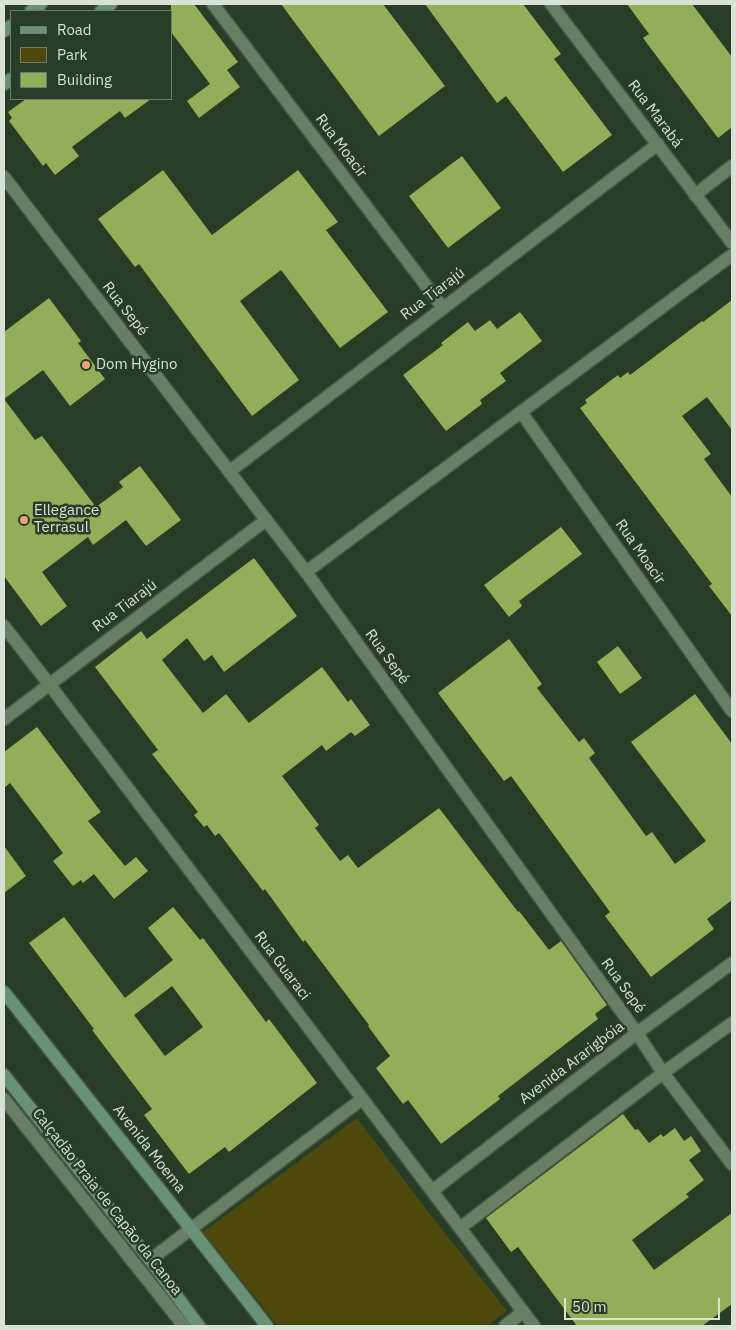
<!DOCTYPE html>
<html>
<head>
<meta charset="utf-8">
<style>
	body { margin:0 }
	#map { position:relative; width:736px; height:1330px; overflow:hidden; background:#273d25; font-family:"IBM Plex Sans",sans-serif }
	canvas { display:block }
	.frame { position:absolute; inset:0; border:5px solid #d5e2d4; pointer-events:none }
	.legend { position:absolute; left:10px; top:10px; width:162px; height:90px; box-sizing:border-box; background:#273d25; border:1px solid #6d7f6b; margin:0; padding:6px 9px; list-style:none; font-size:15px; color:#d5e2d4 }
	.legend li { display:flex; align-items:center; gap:10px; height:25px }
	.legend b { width:25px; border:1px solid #6d7f6b }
	.scale { position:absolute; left:564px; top:1298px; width:156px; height:22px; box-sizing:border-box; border:2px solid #d5e2d4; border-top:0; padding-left:6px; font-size:15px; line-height:18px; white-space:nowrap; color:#d5e2d4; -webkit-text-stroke:4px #273d25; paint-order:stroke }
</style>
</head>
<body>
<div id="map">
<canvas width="736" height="1330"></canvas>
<div class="frame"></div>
<ul class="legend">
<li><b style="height:6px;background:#699174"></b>Road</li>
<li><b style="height:14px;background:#4d480c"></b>Park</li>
<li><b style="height:14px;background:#93ae59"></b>Building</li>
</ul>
<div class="scale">50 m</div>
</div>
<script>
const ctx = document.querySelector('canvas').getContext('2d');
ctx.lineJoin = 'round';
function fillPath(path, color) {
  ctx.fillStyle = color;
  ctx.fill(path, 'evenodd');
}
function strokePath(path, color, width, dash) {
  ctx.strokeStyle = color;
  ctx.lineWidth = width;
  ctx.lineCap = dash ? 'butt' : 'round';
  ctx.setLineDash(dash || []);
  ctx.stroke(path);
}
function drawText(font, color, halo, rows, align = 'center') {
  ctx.font = font + ' "IBM Plex Sans",sans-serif';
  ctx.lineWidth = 5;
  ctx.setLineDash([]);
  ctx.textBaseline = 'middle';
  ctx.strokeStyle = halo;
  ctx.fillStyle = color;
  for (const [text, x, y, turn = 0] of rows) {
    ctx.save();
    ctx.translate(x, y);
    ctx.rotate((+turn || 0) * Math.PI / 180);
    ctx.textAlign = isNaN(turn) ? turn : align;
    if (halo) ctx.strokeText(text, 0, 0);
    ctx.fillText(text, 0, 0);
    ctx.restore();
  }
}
fillPath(new Path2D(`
	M357,1118L426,1209L507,1311L487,1326H278L203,1232Z`), '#4d480c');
fillPath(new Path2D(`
	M171,4H194L238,62L227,70L240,87L199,118L187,101L210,84L171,32Z
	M281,4H383L445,86L379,136Z
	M425,4H523L561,54L554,59L612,135L563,172L506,96L497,103Z
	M627,4H692L732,57V127L718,138L643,38L649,34Z
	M26,99H151L125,118L120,111L72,147L79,156L55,175L46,163L43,166L9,121L12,118L8,112Z
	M462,156L501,208L448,248L409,196Z
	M163,170L212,235L298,170L338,222L326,230L388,312L340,348L281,270L240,301L299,380L252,416L139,264L135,267L98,219Z
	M49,298L81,341L78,343L105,379L70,406L43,370L4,399L35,440L42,436L96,507L123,487L119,482L140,466L181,520L146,546L126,520L93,545L88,537L42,572L67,606L41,626L4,576V332Z
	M732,300V430L707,397L682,416L711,454L704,459L732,497V616L709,586L712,584L580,408L587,403L585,400L618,375L620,378L628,372L630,375L702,321L703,322Z
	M520,312L542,341L500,373L506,381L480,400L482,404L446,431L403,375L443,345L441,343L468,322L475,331L490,320L497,329Z
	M561,527L582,554L519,601L522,606L509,617L484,585Z
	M254,558L297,616L224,672L212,655L204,661L187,638L162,660L203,713L226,694L249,723L322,667L348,702L351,699L370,725L355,736L351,732L326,751L322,745L282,776L319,825L315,828L340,861L348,855L358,868L439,808L518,912L519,911L549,950L561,941L607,1005L595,1014L598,1019L498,1096L500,1099L441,1144L408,1100L403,1104L376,1068L390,1056L368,1026L369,1025L305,940L303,942L265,889L263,891L219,833L215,836L207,825L204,827L194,815L198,812L152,754L158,750L95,667L141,631L147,639Z
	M509,639L542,684L537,688L579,742L584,738L595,753L589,758L646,836L652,832L675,864L706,841L631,742L695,694L732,744V900L707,919L714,929L651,977L605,916L610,912L511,776L504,781L438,693Z
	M618,646L642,678L620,694L597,662Z
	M37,727L101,812L88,821L125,866L136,857L148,871L114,899L94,874L83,883L81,880L73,886L53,861L63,853L10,783L4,788V752Z
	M4,846L26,876L4,893Z
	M173,907L200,940L203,938L266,1022L269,1019L317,1083L229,1152L225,1147L189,1174L144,1115L152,1109L92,1030L94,1029L29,943L64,917L125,998L173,960L148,928ZM172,986L203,1027L165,1056L134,1015Z
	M623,1114L635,1130L638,1129L649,1143L661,1134L663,1137L675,1128L684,1141L691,1136L701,1151L689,1160L704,1180L686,1194L689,1197L632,1240L654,1270L732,1213V1304L702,1326H577L518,1247L511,1252L486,1218Z`), '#93ae59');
const pedestrian = new Path2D(`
	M4,1099L184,1326`);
const minor = new Path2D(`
	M213,4L443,308
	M695,195L732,166
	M521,412L732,711
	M230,471L658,144
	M306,572L732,255`);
const tertiary = new Path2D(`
	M551,4L732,243
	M4,177L306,572L637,1033L663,1073L732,1164
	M4,626L49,684L534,1326
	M4,719L266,520
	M432,1191L637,1033L732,963
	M460,1228L663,1073L732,1023
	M150,1260L362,1099
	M505,1326L523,1312`);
const secondary = new Path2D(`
	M31,11L41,4
	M101,11L111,4
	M4,31L11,26
	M4,84L11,79
	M4,992L191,1229L267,1326
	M4,1075L150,1260L199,1326`);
strokePath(pedestrian, '#465845', 15);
strokePath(minor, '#465845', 15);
strokePath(tertiary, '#465845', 15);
strokePath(secondary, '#465845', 15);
strokePath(pedestrian, '#677f65', 12);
strokePath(minor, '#677f65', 12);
strokePath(tertiary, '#677f65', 12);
strokePath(secondary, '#699174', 12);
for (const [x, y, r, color] of [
	[86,365,5,"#f1a27b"],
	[24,520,5,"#f1a27b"]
]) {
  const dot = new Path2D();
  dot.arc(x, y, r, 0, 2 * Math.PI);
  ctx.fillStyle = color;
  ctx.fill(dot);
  strokePath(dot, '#273d25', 2);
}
drawText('15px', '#d5e2d4', '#273d25', [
	["Rua Marabá",655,114,53],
	["Rua Moacir",341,146,53],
	["Rua Tiarajú",433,294,-37],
	["Rua Sepé",125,309,52],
	["Rua Moacir",640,552,55],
	["Rua Tiarajú",125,606,-37],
	["Rua Sepé",387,657,54],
	["Rua Guaraci",282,966,53],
	["Rua Sepé",623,986,54],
	["Avenida Ararigbóia",572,1063,-37],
	["Avenida Moema",149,1149,52],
	["Calçadão Praia de Capão da Canoa",107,1202,52]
]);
drawText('15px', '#d5e2d4', '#273d25', [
	["Dom Hygino",96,365],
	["Ellegance",34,511],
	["Terrasul",34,528]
], 'left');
</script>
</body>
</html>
